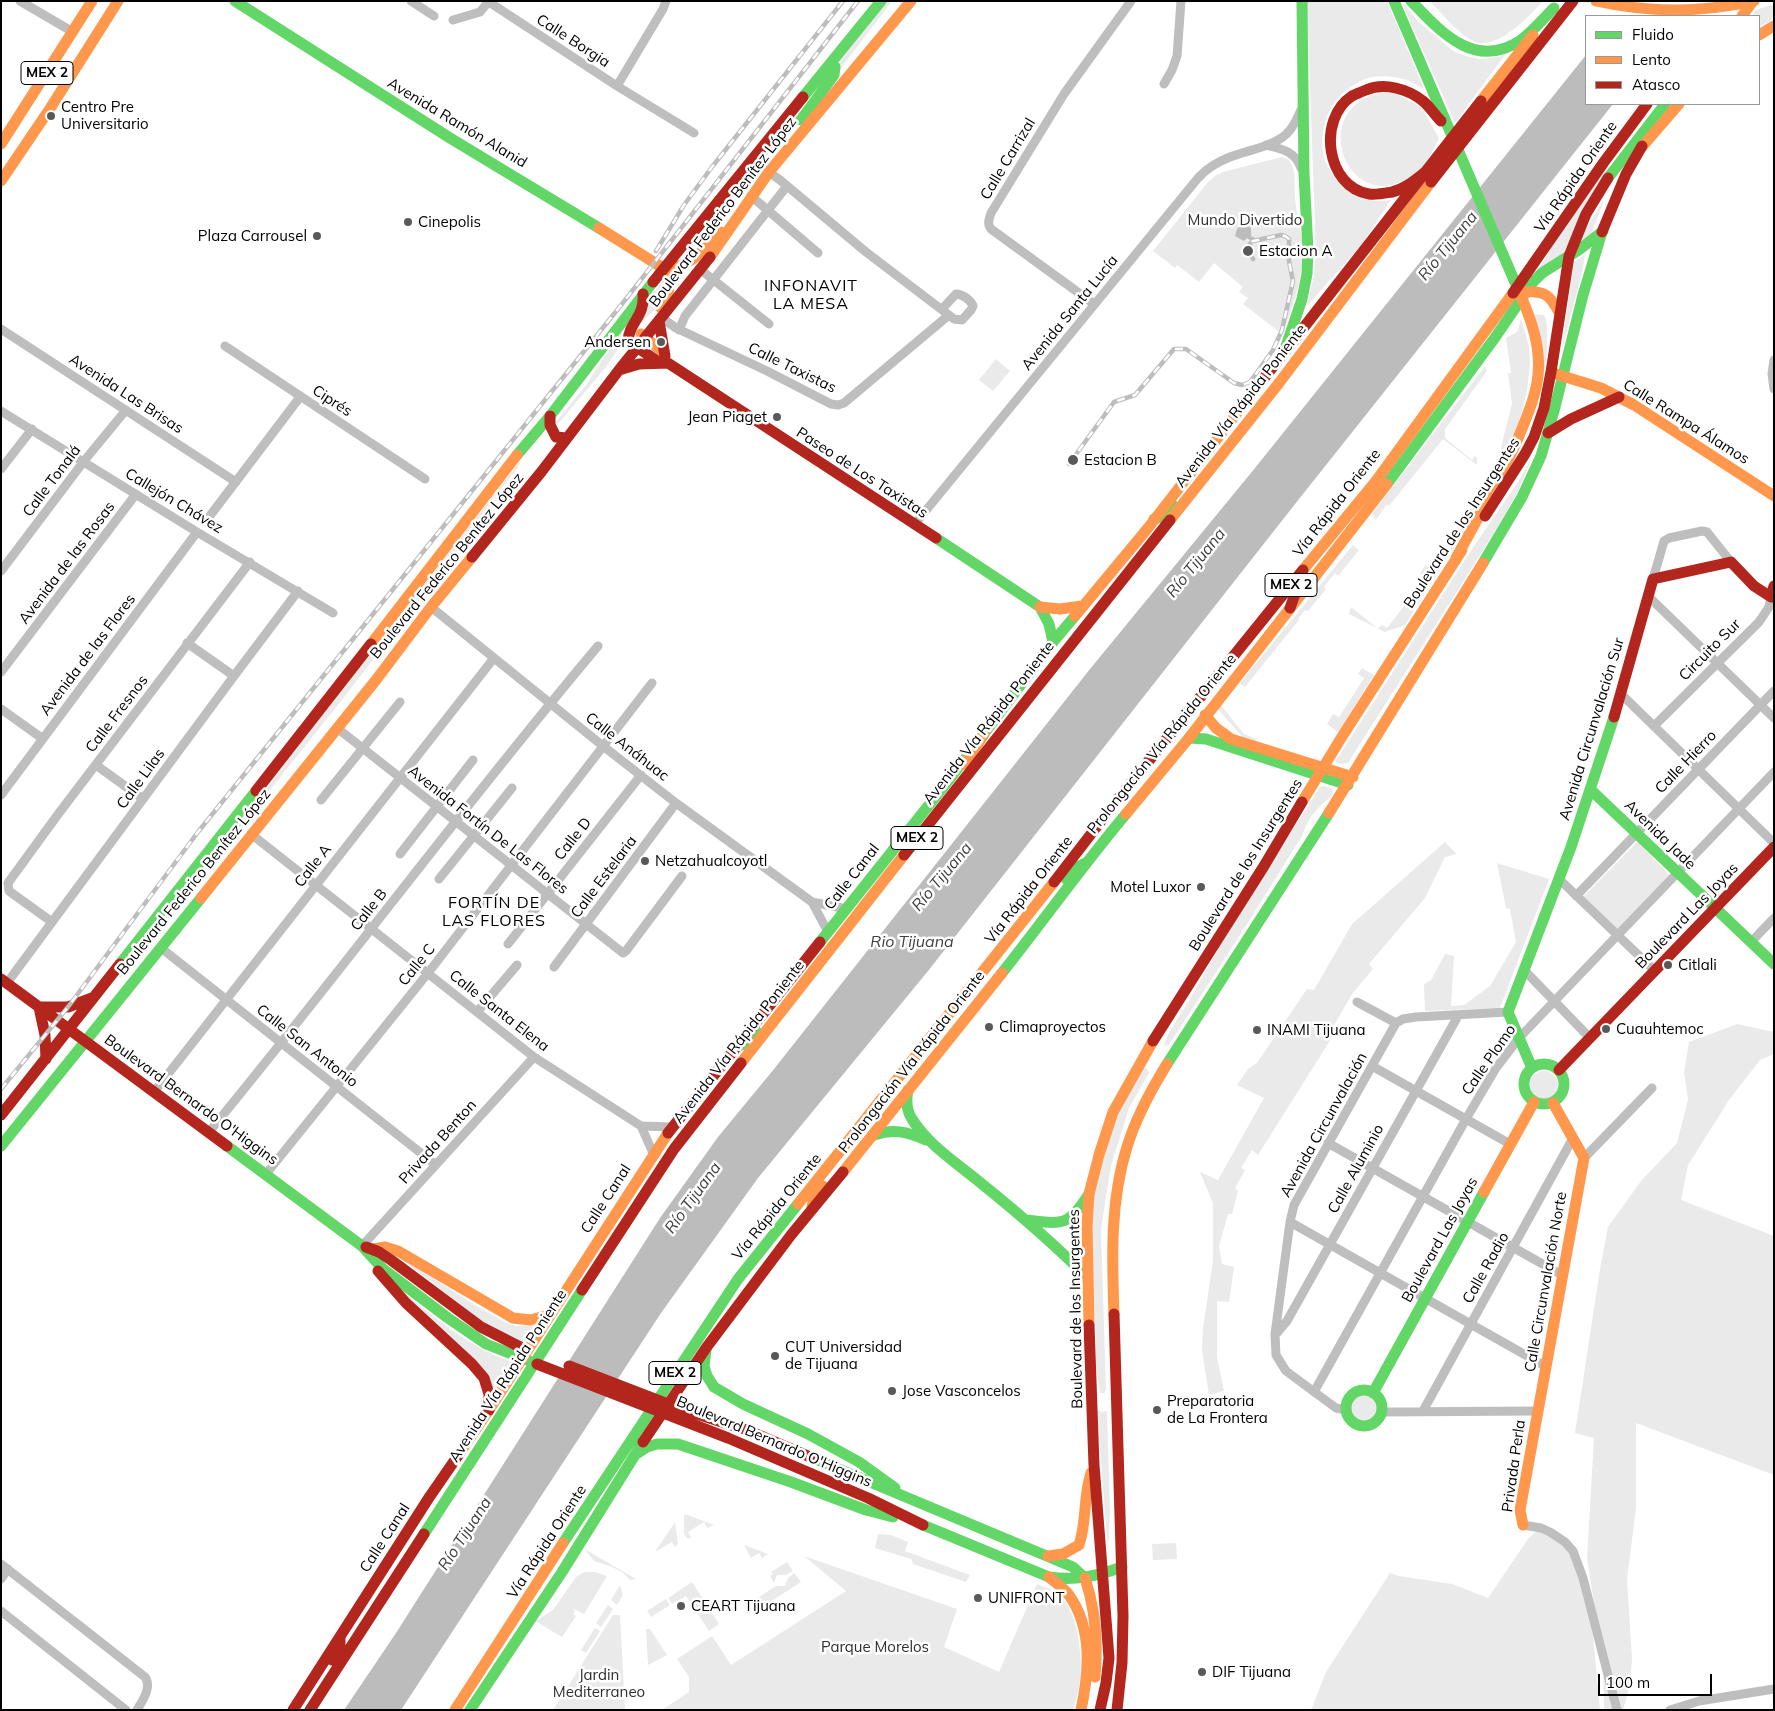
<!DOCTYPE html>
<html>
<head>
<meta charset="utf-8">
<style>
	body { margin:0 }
	#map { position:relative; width:1775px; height:1711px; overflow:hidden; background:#fff; font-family:Mulish,sans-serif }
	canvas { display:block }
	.frame { position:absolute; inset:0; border:2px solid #000; pointer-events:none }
	.legend { position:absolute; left:1585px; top:15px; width:175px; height:90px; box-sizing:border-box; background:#fff; border:1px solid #999; margin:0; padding:6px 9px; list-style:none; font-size:15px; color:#000 }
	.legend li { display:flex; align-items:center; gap:10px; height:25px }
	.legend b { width:25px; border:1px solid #999 }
	.scale { position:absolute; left:1598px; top:1674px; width:114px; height:22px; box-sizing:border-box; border:2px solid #000; border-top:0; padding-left:6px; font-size:15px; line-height:18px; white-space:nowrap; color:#000; -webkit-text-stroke:4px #fff; paint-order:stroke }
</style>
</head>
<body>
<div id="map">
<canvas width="1775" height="1711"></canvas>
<div class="frame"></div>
<ul class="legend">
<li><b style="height:6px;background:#63d668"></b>Fluido</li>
<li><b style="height:6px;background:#ff974d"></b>Lento</li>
<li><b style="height:6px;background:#b3261e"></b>Atasco</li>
</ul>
<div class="scale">100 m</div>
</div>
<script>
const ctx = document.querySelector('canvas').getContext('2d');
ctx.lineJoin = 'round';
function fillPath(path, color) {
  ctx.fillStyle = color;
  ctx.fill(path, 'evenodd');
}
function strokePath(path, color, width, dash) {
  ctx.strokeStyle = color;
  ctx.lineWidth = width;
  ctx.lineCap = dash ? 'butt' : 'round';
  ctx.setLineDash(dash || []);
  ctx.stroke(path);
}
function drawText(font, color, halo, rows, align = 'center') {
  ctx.font = font + ' Mulish,sans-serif';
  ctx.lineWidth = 5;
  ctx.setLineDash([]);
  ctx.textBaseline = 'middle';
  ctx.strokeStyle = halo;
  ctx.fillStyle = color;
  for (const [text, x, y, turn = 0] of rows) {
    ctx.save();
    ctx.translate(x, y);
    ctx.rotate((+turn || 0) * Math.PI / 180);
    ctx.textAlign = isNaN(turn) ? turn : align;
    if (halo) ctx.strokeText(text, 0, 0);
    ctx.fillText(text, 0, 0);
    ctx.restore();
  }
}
fillPath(new Path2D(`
	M886,1H892L838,72L839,61Z
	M1307,1H1387L1424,89C1418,86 1410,80 1403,79C1392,76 1376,75 1365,79C1361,80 1356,84 1352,86C1328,101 1318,130 1324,157C1327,167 1333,175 1340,183C1353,199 1371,203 1391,200L1362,244L1307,306L1314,275L1316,255Z
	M1401,1L1420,23L1453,51L1469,57L1481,59L1504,56L1455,123Z
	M1429,1H1543C1530,16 1495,53 1473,41C1456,32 1443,14 1429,1Z
	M1774,4V18L1759,27V16H1752L1756,10Z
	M1379,93H1395L1422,108L1439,138C1435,147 1422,172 1415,177C1411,180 1404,181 1400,182C1396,183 1390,186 1385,186C1346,187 1326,134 1353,107C1360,99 1369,96 1379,93Z
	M808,104L789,129L777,141L762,163L710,230L679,261L782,129Z
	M1282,157L1289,160C1297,170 1294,186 1295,198C1296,212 1300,226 1302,240C1305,272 1294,306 1282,334L1243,304L1248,298L1239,292L1243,287L1214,263L1199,282L1177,265L1175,268L1153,251L1208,182L1215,176L1223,172Z
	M1610,164L1563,254L1536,274L1555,241Z
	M1605,198L1591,234L1577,246L1582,235Z
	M1585,255L1582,272L1561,353L1574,262Z
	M664,280L662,302L631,334L649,298Z
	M1532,314L1544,315C1547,320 1547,327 1547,334C1548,359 1543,381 1537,405Z
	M1521,319L1529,346L1530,363L1527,391L1518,425L1468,525L1405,625L1385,632L1349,614L1351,607L1378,629L1382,625L1387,628L1426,578L1420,573L1426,565L1432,569L1461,524L1491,474L1499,456L1512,403L1508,373H1511L1506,338L1517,332Z
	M622,330L621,337L623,342L606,367L557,425L555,423L586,385Z
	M996,359L1010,371L993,391L979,380Z
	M1485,366L1487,371L1445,429V438L1472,460L1475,456L1477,458V465L1443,439L1389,506L1387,504L1376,520L1372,515L1374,511Z
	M1533,455L1518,491L1499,525L1348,763L1338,764L1335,762L1474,546L1518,482Z
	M521,460L518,468L491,501L487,512L483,518L341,701L120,978L119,977L152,934Z
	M1353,545L1359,550L1338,576L1335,573L1324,587L1326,589L1308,611L1305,610L1298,619L1299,620L1245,687L1240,683Z
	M1362,668L1374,675L1338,732L1327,724L1333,714L1339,717L1364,678L1358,674Z
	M1220,704L1244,734L1256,739L1255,744L1245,740L1217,708Z
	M1324,786L1332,789L1333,794C1317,810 1310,813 1302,836L1249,921L1169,1045L1165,1046C1163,1038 1184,1009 1189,1000C1230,927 1275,857 1320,787Z
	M1638,841L1669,875L1617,930L1582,898Z
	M1445,842L1457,854L1445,857L1425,898L1369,964L1373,969L1352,994L1333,1027L1336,1031L1258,1155L1252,1150L1241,1168L1245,1170L1235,1188L1238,1191L1232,1214H1228L1219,1246L1222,1264L1234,1267L1229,1302L1217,1301V1357L1224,1391L1209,1395L1202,1350L1203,1328L1213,1261V1203L1200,1172L1218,1180L1264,1098L1237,1085L1248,1069L1257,1063L1307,989L1314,990L1352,924Z
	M1497,863L1549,879L1500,1008L1425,1011L1424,984L1431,980L1445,954L1454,956L1451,1006L1464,1005L1490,986L1516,942L1510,909L1506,908Z
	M1737,1024L1774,1032V1054L1760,1060L1729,1100L1688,1165L1681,1200L1774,1236V1475L1636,1423V1508L1627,1579L1632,1659L1630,1685L1623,1710H1604L1603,1660L1587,1559L1594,1438L1575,1433L1600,1269L1608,1227L1641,1181L1677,1143L1688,1099L1684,1073L1689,1042Z
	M1144,1068L1147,1069L1149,1073L1129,1108L1111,1166L1106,1197L1101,1230L1106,1390L1104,1393H1100L1096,1366V1338L1090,1234L1095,1189L1117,1114Z
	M1530 1085a14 14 0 1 1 28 0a14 14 0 1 1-28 0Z
	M395,1254L470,1302L508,1324L517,1326L536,1325L523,1343L486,1324Z
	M392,1282C429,1313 465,1346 512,1362L491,1396L490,1391Z
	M1350 1408a14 14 0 1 1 28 0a14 14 0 1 1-28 0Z
	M1097,1410L1102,1412L1107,1411L1110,1512L1108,1551Z
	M685,1514L714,1525L707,1528L704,1522L688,1532L691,1537L688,1539L684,1534V1516Z
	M675,1522L678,1544L675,1547L672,1542L655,1552Z
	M1539,1529L1573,1552L1590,1604L1600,1710H1311L1326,1672L1390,1573L1399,1576L1452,1584L1488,1598L1528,1539Z
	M878,1534L891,1535L908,1542L905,1551L970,1575L966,1582L913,1564L911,1559L875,1548Z
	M1176,1543L1177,1559L1153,1560L1152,1544Z
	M744,1545L768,1554L762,1558L759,1553L751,1558Z
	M584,1548L588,1551L636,1579L630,1580L622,1572L610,1566L594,1561Z
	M804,1556L957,1609L944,1647L999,1672L1037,1584C1043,1587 1053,1589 1058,1594C1077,1608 1083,1657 1080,1679C1079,1689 1076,1700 1073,1710H662L689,1692V1677L677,1659L712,1636L731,1665L846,1591Z
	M787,1562L793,1571L786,1575H777L774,1583L770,1576L773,1574L771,1572Z
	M584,1572H595L607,1576L584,1614L572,1608L575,1611L573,1614L576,1616L562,1637L535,1621L553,1610L576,1577Z
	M794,1573L801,1582L753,1613L748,1604L776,1586H785L788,1578Z
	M692,1582L719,1624L709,1631L686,1596L672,1604L668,1598Z
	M620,1585L623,1595L617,1605L611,1600Z
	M666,1599L670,1605L651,1617L647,1611Z
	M608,1605L613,1609L601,1627L596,1623Z
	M613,1615H620L625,1710H553Z
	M595,1628L600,1631L586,1653L581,1650Z
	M646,1629H650L667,1655L648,1665Z`), '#eaeaea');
fillPath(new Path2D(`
	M1586,55V104H1613L1299,499L928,971L758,1178L661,1313L401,1710H344L396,1633L660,1218L718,1137L774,1069L1090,669L1255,468Z
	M1244,221H1246L1251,225V236L1255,238L1253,242L1247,238L1244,241L1235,236L1237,229Z`), '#bcbcbc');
strokePath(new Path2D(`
	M20,1L73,32
	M411,1L434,16
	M489,2L617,86L694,133
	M453,20L480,12L489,1
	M1164,84L1172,70L1177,56L1181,1
	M617,86L663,9L666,1
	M1266,145C1282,149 1295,151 1301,168
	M769,172L780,180L866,252L954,319L962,320L971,310L973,306C971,300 962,294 956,294L942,309
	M751,196L818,253
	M701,270L769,324
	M1094,304L991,229C987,224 989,219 991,213L1064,94L1131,1
	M662,318L676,328L767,371L831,404L838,405L844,403L949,315
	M1,329L236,482
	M679,330L685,316L787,186
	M225,346L425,479
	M1774,360L1772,374L1774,389
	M1,411L197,532L333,613
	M1,469L32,429
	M206,521L300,397
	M914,525L1198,178C1207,168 1217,162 1230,157C1248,150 1278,146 1290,130C1295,124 1298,116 1301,110
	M1,571L84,461L126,410
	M1653,579L1664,541L1669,538L1702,531L1707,532L1731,562
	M1648,596L1774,718
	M431,607L603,746L676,803L812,902L828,932
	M187,643L234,676
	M1,672L136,494
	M1621,694L1774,843
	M1,709L43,739
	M1654,726L1759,622L1769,607L1771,597L1774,599
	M337,728L623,953L626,951L682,876
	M96,765L143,799
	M1,795L197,532
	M321,800L400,702
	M251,834L534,1057L641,1126L672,1127
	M400,854L473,760
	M439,879L512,788
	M1559,879L1655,971
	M1576,896L1774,691
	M812,902L847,909
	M52,922L9,891L8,883L59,813L250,562
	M1751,942L1774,918
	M508,944L641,775
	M161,948L436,1165
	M554,967L676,803
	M1524,970L1590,1038
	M7,983L234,676L298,591
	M1357,1002L1396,1023
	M477,1012L517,965
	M1372,1066L1510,1144
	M154,1092L494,658
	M641,1126L653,1153
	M209,1132C341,972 464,805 598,646
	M1328,1143L1562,1275
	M1584,1158L1652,1088
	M266,1174L428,973L652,683
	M1290,1222L1545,1366
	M362,1246L534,1057
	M1276,1334L1287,1321L1458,1016
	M1314,1392L1466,1119L1496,1068L1519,1038L1774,772
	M1346,1410L1336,1408L1286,1371L1276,1355L1275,1334L1290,1222L1294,1205L1396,1023L1403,1019L1416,1017L1508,1012
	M1423,1411L1573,1138
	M1381,1412L1537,1411
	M1523,1525L1541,1528L1550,1532L1565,1542L1573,1551L1583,1578L1617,1710
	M1,1564L145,1677C152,1687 143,1700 137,1710
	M1,1579L8,1569
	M1,1611L126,1710
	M1670,1710L1699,1701L1774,1689`), '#bebebe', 9);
strokePath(new Path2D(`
	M235,1L450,138L599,228
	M1394,1L1520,294
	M1411,1C1441,32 1475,71 1521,40C1533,31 1543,19 1554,8
	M803,97L881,1
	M801,120L834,75L835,67L831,63
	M1608,178L1665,104
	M1284,352L1302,299L1307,274L1308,250L1304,174L1302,1
	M517,455L550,416L653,282
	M1387,484L1494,339L1533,282L1542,273L1580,249L1603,231
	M1154,519L1161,517L1172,504
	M936,538L1040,607L1049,624L1053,642
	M1483,563L1522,497L1541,456L1554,411L1583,295L1602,232
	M1189,738L1206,739L1348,785
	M1591,790L1774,964
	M1066,879L1074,869L1085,863
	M820,942L952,776L1053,642L1075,616
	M120,964L256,791
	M1002,973C1044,920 1083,865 1126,814
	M734,1048L744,1044L756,1031
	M1524 1084a20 20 0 1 1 40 0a20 20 0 1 1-40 0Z
	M1167,1064L1329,813
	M1532,1068L1508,1012L1571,847L1614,717
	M908,1090C906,1100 906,1110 912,1119C928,1145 958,1164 982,1184C1018,1213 1054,1244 1087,1277
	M874,1135C894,1128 907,1132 926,1140
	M1,1146L201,898
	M227,1146L362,1246L383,1269L448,1318L486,1344L537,1364
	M1026,1220C1063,1224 1068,1227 1089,1194
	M706,1350L704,1366L707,1376L714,1387L743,1404L808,1434L859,1462L895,1488
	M1346 1408a18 18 0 1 1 36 0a18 18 0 1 1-36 0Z
	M1373,1393L1484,1192
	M638,1453L647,1447L657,1444H678L791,1482L866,1510L893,1517
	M815,1459L1073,1567L1085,1578
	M923,1525L1049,1577C1075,1581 1097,1576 1122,1567
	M424,1534L582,1290
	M563,1543L738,1279L798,1204
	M470,1710L562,1572L643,1442`), '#63d668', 11);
strokePath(new Path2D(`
	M1596,1C1649,13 1701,13 1754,1
	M1742,16L1753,1
	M1759,35L1774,26
	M1481,101L1533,35
	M1,144L92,1
	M1641,148L1679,104
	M1,181L51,107L118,1
	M599,228L663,268
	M710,257L769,172L911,1
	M663,268C689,269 704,250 721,232
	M1525,292C1545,290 1550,296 1559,312
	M661,308C671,294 672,282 663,268
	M641,334L663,352
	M1553,373L1601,388L1634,405L1774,496
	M1170,520L1279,383L1431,182
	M1456,558C1478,518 1501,478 1519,436C1527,416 1536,396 1538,375C1541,346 1531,319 1520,294
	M1303,570L1376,481L1513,293
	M1040,607L1060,609L1082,606
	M1075,616L1148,528L1261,382
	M371,644L517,455
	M1205,715L1216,728L1231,739L1353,777
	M965,764L984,734
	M1302,802L1343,735L1462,550
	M1329,813L1483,563
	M1126,814L1189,738L1387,484
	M201,898L376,680L431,607L472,557
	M741,1063L904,855
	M843,1172L1002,973
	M1484,1192L1534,1102
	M798,1204L1054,882
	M812,1209L813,1201L823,1186
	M373,1249L385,1247L398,1251L513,1318L530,1320L549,1315
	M1114,1314C1112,1259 1110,1201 1127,1147C1136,1117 1151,1090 1167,1064
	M1089,1325L1087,1226L1089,1194L1099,1155L1113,1112L1153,1041
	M459,1454L489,1410L668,1133
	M1523,1525L1520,1510L1584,1158L1553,1103
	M1048,1556L1063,1554L1079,1545C1087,1522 1083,1497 1091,1473
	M1049,1577C1056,1583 1064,1588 1069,1595C1093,1629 1089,1672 1081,1710
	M1085,1578C1096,1611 1098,1643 1095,1677
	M455,1710L563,1543`), '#ff974d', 11);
strokePath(new Path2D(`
	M1428,170C1417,178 1406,189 1392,192C1386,193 1376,195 1369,194C1326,187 1317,119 1352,96C1356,94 1361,92 1366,90C1384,82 1408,89 1423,101C1430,107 1435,115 1441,121
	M1431,182L1573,1
	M1602,232L1626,174L1642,146
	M653,282L803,97
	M1513,293L1604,162L1647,104
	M643,294C645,317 629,322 628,341L660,363
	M659,321L665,356
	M619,370L639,364L668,363L936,538
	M1261,382L1481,101
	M550,416V425L556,437L567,438
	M1548,433L1571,419L1619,397
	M1485,516L1525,454L1534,437L1544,408L1551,372L1569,256L1586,214L1608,178
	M472,557L542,471L619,370L710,257
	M1290,608L1295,594L1302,585
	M1614,717L1653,579L1731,562L1754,586L1771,597L1774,586
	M256,791L371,644
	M904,855L1170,520
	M1054,882L1118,799L1303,570
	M1,979L227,1146
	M1153,1041L1264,866L1302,802
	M46,1059L45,1035L39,1007H68L92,998
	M1559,1070L1774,847
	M1,1115L120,964
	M668,1133L820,942
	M366,1247L379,1252L391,1260L481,1327L524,1349
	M378,1271L406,1303L472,1364L484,1378L489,1394V1410
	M582,1290L674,1149L741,1063
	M1114,1314L1123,1616L1122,1663L1117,1710
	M1089,1325L1094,1465L1109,1658L1106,1683L1100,1710
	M537,1364L728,1438L868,1498L923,1525
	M569,1366L678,1408L747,1430L815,1459
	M643,1442L706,1348L791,1235L843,1172
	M332,1660L340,1648V1637
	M293,1710L430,1496L459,1454
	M310,1710L424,1534`), '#b3261e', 11);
const rail = new Path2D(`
	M656,251L684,205L712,167L843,1
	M1069,464L1114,402L1135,395L1174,349H1186L1234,383L1242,385L1250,382L1273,350L1282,330L1293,281L1289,261V239L1285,236L1281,235L1253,241C1246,246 1248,252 1253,259
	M1,1089L68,1007L198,832L622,304L858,1`);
strokePath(rail, '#bdbdbd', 4.5);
strokePath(rail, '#fff', 2.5, [8]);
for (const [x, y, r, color] of [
	[51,116,5,"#595959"],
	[408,222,5,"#595959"],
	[317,236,5,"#595959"],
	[1248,251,6,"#595959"],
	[661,342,5,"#595959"],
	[777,417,5,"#595959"],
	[1073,460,6,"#595959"],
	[645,861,5,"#595959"],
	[1201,887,5,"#595959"],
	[1668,965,5,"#595959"],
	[989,1027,5,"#595959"],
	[1606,1029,5,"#595959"],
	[1257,1030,5,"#595959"],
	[775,1356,5,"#595959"],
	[892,1391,5,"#595959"],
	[1157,1410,5,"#595959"],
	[978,1598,5,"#595959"],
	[681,1606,5,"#595959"],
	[1202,1672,5,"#595959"]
]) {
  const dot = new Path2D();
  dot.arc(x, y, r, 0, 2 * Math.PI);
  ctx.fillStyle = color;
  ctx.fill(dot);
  strokePath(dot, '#fff', 2);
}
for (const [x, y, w] of [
	[47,73,52],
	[1291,585,52],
	[917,838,52],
	[675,1373,52]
]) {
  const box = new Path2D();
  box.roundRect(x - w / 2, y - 11.5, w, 23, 4);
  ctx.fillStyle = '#fff';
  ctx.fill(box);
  strokePath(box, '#000', 1);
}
drawText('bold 14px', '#000', null, [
	["MEX 2",47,73],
	["MEX 2",1291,585],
	["MEX 2",917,838],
	["MEX 2",675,1373]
]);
drawText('15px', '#000', '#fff', [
	["Calle Borgia",573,41,33],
	["Avenida Ramón Alanid",457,123,31],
	["Calle Carrizal",1008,159,-59],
	["Vía Rápida Oriente",1576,177,-55],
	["Boulevard Federico Benítez López",723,212,-53],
	["Avenida Santa Lucía",1070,313,-51],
	["Calle Taxistas",792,368,26],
	["Avenida Las Brisas",126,394,33],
	["Ciprés",332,401,33],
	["Avenida Vía Rápida Poniente",1241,406,-52],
	["Calle Rampa Álamos",1686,422,32],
	["Paseo de Los Taxistas",862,473,33],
	["Calle Tonalá",52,481,-53],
	["Callejón Chávez",174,501,31],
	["Vía Rápida Oriente",1337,503,-52],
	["Boulevard de los Insurgentes",1462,523,-57],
	["Avenida de las Rosas",67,563,-53],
	["Boulevard Federico Benítez López",447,566,-51],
	["Circuito Sur",1710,650,-45],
	["Avenida de las Flores",88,655,-53],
	["Calle Fresnos",117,714,-53],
	["Avenida Vía Rápida Poniente",989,723,-52],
	["Avenida Circunvalación Sur",1592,729,-73],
	["Prolongación Vía Rápida Oriente",1162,744,-51],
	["Calle Anáhuac",627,747,38],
	["Calle Hierro",1686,762,-46],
	["Calle Lilas",141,779,-54],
	["Avenida Fortín De Las Flores",488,830,38],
	["Avenida Jade",1660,835,44],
	["Calle D",573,839,-52],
	["Boulevard de los Insurgentes",1246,865,-58],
	["Calle A",313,866,-52],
	["Calle Estelaria",604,877,-53],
	["Calle Canal",852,877,-52],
	["Boulevard Federico Benítez López",194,882,-51],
	["Vía Rápida Oriente",1029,890,-52],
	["Calle B",369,910,-52],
	["Boulevard Las Joyas",1687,916,-46],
	["Calle C",417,965,-51],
	["Calle Santa Elena",499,1011,38],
	["Avenida Vía Rápida Poniente",739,1042,-52],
	["Calle San Antonio",307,1046,38],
	["Calle Plomo",1489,1060,-55],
	["Prolongación Vía Rápida Oriente",912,1062,-52],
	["Boulevard Bernardo O'Higgins",191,1100,36],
	["Avenida Circunvalación",1324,1125,-61],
	["Privada Benton",438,1142,-48],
	["Calle Aluminio",1356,1169,-61],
	["Calle Canal",606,1199,-57],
	["Vía Rápida Oriente",777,1207,-51],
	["Boulevard Las Joyas",1440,1240,-61],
	["Calle Radio",1486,1268,-61],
	["Calle Circunvalación Norte",1546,1282,-80],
	["Boulevard de los Insurgentes",1076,1309,-91],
	["Avenida Vía Rápida Poniente",508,1376,-57],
	["Boulevard Bernardo O'Higgins",774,1442,23],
	["Privada Perla",1514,1466,-82],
	["Calle Canal",385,1538,-57],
	["Vía Rápida Oriente",547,1542,-57]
]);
drawText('15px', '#000', '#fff', [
	["Centro Pre",61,107],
	["Universitario",61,124],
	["Cinepolis",418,222],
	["Plaza Carrousel",307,236,"right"],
	["Estacion A",1259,251],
	["Andersen",651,342,"right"],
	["Jean Piaget",767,417,"right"],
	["Estacion B",1084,460],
	["Netzahualcoyotl",655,861],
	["Motel Luxor",1191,887,"right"],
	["Citlali",1678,965],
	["Climaproyectos",999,1027],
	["Cuauhtemoc",1616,1029],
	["INAMI Tijuana",1267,1030],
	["CUT Universidad",785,1347],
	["de Tijuana",785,1364],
	["Jose Vasconcelos",902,1391],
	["Preparatoria",1167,1401],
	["de La Frontera",1167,1418],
	["UNIFRONT",988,1598],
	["CEART Tijuana",691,1606],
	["DIF Tijuana",1212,1672]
], 'left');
drawText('15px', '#2f2f2f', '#fff', [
	["Mundo Divertido",1245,220],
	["Parque Morelos",875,1647],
	["Jardin",599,1675],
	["Mediterraneo",599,1692]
]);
drawText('italic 16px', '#404040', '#fff', [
	["Río Tijuana",1448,246,-51],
	["Río Tijuana",1196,563,-51],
	["Río Tijuana",942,877,-50],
	["Rio Tijuana",912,942],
	["Río Tijuana",693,1198,-54],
	["Río Tijuana",465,1534,-57]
]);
ctx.letterSpacing = '1px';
drawText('16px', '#000', '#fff', [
	["INFONAVIT",811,286],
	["LA MESA",811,304],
	["FORTÍN DE",494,903],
	["LAS FLORES",494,921]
]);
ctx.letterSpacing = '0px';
</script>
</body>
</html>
